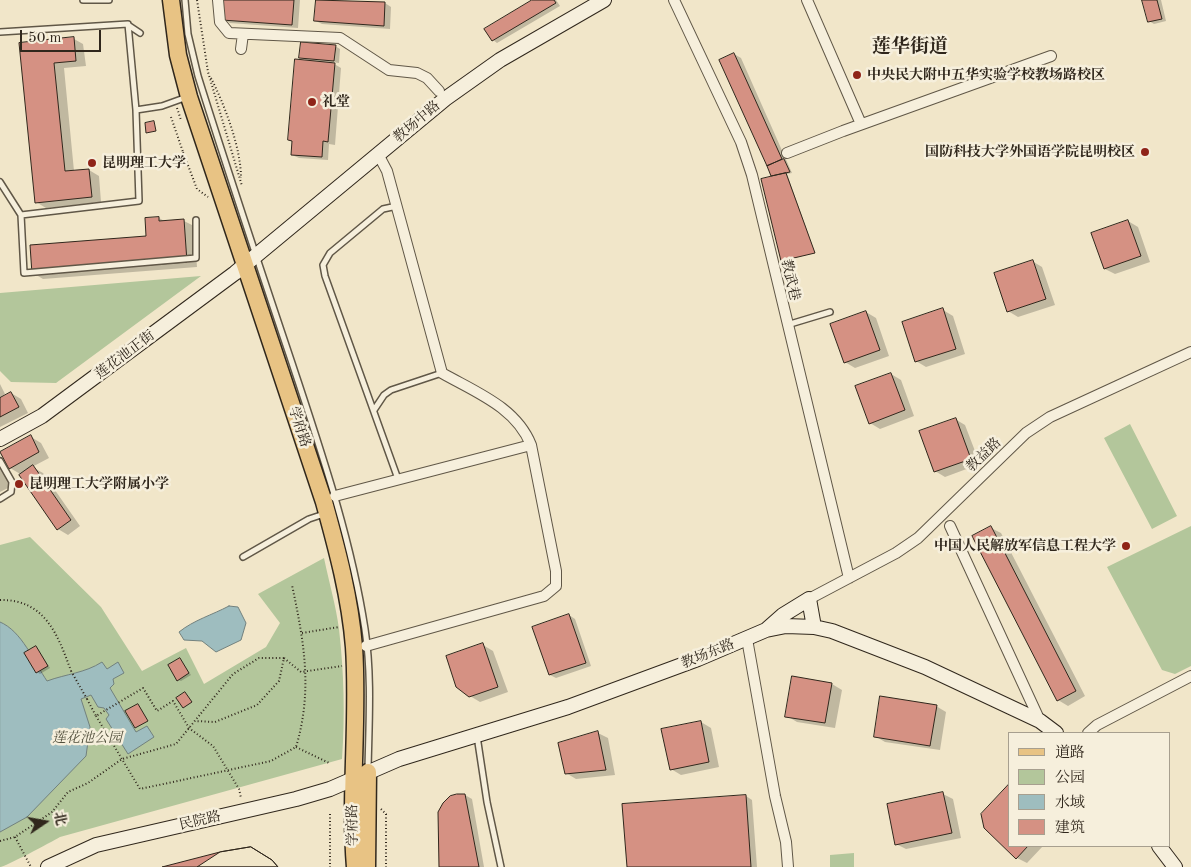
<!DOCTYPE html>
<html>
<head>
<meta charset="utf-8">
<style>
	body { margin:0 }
	#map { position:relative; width:1191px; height:867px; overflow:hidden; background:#f1e6c9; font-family:"Old Standard TT","Noto Serif SC",serif }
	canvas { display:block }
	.legend { position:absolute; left:1008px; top:732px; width:162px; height:115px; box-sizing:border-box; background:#f6efdc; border:1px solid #a79f8f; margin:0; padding:6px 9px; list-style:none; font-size:15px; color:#30271c }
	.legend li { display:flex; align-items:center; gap:10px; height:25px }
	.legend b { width:25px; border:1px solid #a79f8f }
	.north { position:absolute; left:20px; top:797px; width:50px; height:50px; -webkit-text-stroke:4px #f6efdc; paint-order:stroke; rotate:78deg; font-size:14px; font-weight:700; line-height:20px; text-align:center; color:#30271c }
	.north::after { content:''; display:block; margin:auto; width:18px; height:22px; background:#30271c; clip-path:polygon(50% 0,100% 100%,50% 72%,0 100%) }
	.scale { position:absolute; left:20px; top:30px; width:81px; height:22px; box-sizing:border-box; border:2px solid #30271c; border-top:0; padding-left:6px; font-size:15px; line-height:18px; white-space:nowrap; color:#30271c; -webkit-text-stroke:4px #f6efdc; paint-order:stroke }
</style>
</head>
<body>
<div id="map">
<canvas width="1191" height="867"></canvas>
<ul class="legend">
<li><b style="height:6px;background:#e8c384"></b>道路</li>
<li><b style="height:14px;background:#b3c69b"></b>公园</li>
<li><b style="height:14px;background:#9ebdbf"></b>水域</li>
<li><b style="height:14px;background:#d59183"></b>建筑</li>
</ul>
<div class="north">北</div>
<div class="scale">50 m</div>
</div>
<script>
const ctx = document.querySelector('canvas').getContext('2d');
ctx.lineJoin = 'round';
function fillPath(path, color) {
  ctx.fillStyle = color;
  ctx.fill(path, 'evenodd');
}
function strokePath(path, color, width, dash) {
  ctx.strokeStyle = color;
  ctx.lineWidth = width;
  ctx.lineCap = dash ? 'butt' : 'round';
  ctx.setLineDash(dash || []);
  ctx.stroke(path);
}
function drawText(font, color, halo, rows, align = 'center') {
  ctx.font = font + ' "Old Standard TT","Noto Serif SC",serif';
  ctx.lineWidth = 5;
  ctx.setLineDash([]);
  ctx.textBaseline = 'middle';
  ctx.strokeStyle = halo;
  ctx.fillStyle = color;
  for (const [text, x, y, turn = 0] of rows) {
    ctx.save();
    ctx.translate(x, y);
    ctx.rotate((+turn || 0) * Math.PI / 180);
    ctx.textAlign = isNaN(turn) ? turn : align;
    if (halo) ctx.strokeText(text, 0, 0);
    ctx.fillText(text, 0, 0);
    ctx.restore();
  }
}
fillPath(new Path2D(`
	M201,276L56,383L11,382L0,371V293Z
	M1130,424L1177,516L1152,529L1104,438Z
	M1191,526V666L1175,674L1162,670L1107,567Z
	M30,537L101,607L142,671L186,648L204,684L266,647L280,623L258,594L324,558C329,582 336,606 339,629C344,673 345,715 342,759L60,837C51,842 5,867 0,867V545Z
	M854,853V867H830V855Z`), '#b3c69b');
const water = new Path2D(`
	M229,606L238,607L246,623L241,640L216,652L202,641L184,640L179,632C194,620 212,615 229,606Z
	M0,622C22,631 34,662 47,681C66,674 85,673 102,662L107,669L118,662L124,673L113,679L114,684L110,688L136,732L147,726L154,737L128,754L106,719L109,715L104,708L98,707L91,695L81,699L90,727L86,756L27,817L0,832Z`);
fillPath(water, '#9ebdbf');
strokePath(water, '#72817e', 1);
fillPath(new Path2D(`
	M225,0H300L298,28L230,23L223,19Z
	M317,0L385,3L391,7L390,29L322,24L316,21Z
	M535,0H556L560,6L497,43L493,40Z
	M1144,0H1161L1166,21L1154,24L1149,21Z
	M74,39L83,44L86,66L64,68L74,171L89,170L99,176L101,202L46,208L36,202L20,44Z
	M335,46L340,49L339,63L331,62L341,68L335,145L329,144L328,160L299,158L292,155L293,142L289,140L309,62L301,57Z
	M734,54L741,58L792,173L787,174L815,253L782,261L775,177L768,165Z
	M159,218L166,222L184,221L194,226L197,267L43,279L33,273L147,237Z
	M1128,221L1138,227L1150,262L1115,274L1105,269Z
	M1032,261L1042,267L1055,305L1018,317L1008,311Z
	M943,310L953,316L965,354L926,367L916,361Z
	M866,312L876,318L889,356L855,368L845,362Z
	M891,374L901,380L914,416L880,429L870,423Z
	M0,384L5,394L0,398Z
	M11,393L21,399L28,413L0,427V399Z
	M955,419L965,425L980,464L945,477L935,471Z
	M31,437L41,443L49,458L32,467L43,473L80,526L68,535L58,529L22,475L10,468Z
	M0,464L12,486L0,492Z
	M991,528L1001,533L1085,696L1068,706L1058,700Z
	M569,615L575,619L591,666L556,678L550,675Z
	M483,645L493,651L508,692L480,702L470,696Z
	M36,647L50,668L40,674L37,672Z
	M180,659L191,675L181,681L178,680Z
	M832,684L842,690L835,728L797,722L787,716Z
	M936,706L946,712L940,750L885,742L875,736Z
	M701,722L711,728L719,767L681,775L671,769Z
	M598,733L608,738L615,775L576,779L566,773Z
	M943,794L953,799L961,838L906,849L896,844Z
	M465,795L472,799L484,867H442Z
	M746,796L752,800L757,867H628Z
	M1010,846H1043L1027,863L1017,858Z`), '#0003');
const building = new Path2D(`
	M223,0H294L292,25L222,20Z
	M316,0L385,2L384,26L314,21Z
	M532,0H554L556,3L492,41L484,29Z
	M1142,0H1157L1162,19L1148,22Z
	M74,37L76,61L54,63L65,171L89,169L92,197L35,203L19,43Z
	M301,42L336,45L334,61L299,58Z
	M734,53L782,159L767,166L719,60Z
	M295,59L335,63L328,142L323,141L322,157L291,155L292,141L288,140Z
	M154,121L156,131L146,133L145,123Z
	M784,159L790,172L771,176L767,166Z
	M786,173L815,253L781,261L761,179Z
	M159,217V221L184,219L187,262L32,274L30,245L146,236L145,218Z
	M1128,220L1141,256L1104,269L1091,233Z
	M1033,260L1046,299L1007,312L994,273Z
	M943,308L956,349L915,362L902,322Z
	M866,311L880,350L844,363L830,324Z
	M891,373L905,410L869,424L855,386Z
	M11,392L19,407L0,417V398Z
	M956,418L971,459L934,472L919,431Z
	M31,435L39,452L9,469L0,452Z
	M33,465L71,520L57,530L19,475Z
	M991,526L1076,691L1057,701L972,536Z
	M569,614L586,663L549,675L532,627Z
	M483,643L498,687L469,697L456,687L446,656Z
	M36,646L48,666L36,673L24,653Z
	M180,658L189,673L177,681L168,665Z
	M792,676L832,683L825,723L785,717Z
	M185,692L192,702L183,708L176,698Z
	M880,696L937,705L930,746L874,737Z
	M138,704L148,721L135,728L125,711Z
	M701,721L709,762L670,770L661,729Z
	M598,731L606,770L565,774L558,743Z
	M1010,783V846H1028L1016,859L984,828L981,814Z
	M943,792L952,833L895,845L887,804Z
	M457,794H465L479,867H439L438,812L443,803L450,796Z
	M746,795L751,867H627L622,804Z
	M251,847L272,860L278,867H162L220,852Z
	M251,847L272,860L278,867H197L220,852Z`);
fillPath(building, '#d59183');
strokePath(building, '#30271c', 1);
const lane = new Path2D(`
	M83,0H109
	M185,0L188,34L198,76C228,172 260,268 292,363C321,451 351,538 365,629C372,675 369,722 368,769
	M128,25L140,33
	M0,32L128,24L136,110
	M0,182L21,215L139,201L136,110L162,106L187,97
	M397,206L383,209L330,253L323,265L325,276L398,479
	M21,215L24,273L196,258V220
	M787,325L830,312
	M374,410L384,395L391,390L442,373
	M0,461L12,482L11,492L0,499
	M243,557L309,519L324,514
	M477,736L487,802L501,867`);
const street = new Path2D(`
	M218,0L220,22L229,33L340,38L389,70L417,73L427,78L439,91
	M674,0L741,142L752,175L849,578
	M807,0L861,124
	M241,49L243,34
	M787,153L843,131L1051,56
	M335,496L531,445
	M950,526L1040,721
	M809,599L896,553L918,538L1026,433L1050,417L1191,352
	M747,639L775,796L786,842L788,867
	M366,646L544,596L556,586V571L531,445C516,407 475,392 442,373L387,171L378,154
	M1088,733L1097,725L1191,676`);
const secondary = new Path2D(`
	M0,439L42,416L235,273L445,99L500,60L604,0
	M766,630L783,615L809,599L814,627
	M1159,846L1175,867
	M48,867L96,845L296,799L330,789L399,759L568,707L698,659L766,630L786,626L814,627L832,631L925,667L1040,721L1056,733`);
const primary = new Path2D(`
	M171,0L178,55L189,97L324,502C337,549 350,597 354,647C359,720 349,794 355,867
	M367,867L368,772`);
strokePath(lane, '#605747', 8);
strokePath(street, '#605747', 12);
strokePath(secondary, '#30271c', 16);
strokePath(primary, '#30271c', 19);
strokePath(new Path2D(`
	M197,0L208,72L242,186
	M211,78C225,106 241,148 241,178
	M177,108L181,120
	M183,152L197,189L208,197
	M0,600C45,599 58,635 71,671
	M302,633L339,627
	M284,658L301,672L342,666
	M87,699L96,716L143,688L157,711L173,701L189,728L213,746L239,789L241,798
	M96,716L140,789L271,761L296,747C313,690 304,642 292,585
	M296,747L329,763
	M381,809L386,814V867
	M330,814V867
	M15,837L31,867
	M0,841L15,837L52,812L68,792L88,783L122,759L176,744L233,674L259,658H284L279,681L257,705L215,722L195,721`), '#30271c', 2, [1, 2.5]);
strokePath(lane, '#f6efdc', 5);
strokePath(street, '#f6efdc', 10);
strokePath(secondary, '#f6efdc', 14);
strokePath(primary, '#e8c384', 16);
strokePath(new Path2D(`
	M171,117L183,152
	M71,671L87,699`), '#30271c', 2, [1, 2.5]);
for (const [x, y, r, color] of [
	[857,75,5,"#8f2418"],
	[312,102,5,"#8f2418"],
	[1145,152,5,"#8f2418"],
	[92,163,5,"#8f2418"],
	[19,484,5,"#8f2418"],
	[1126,546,5,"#8f2418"]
]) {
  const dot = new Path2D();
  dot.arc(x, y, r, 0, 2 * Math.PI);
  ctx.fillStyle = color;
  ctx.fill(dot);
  strokePath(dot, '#f6efdc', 2);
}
drawText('bold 14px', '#30271c', '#f6efdc', [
	["中央民大附中五华实验学校教场路校区",867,75],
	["礼堂",322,102],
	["国防科技大学外国语学院昆明校区",1135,152,"right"],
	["昆明理工大学",102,163],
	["昆明理工大学附属小学",29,484],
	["中国人民解放军信息工程大学",1116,546,"right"]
], 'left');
drawText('14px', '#30271c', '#f6efdc', [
	["教场中路",417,122,-40],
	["教武巷",790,280,77],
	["莲花池正街",125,355,-37],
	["学府路",299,427,72],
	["教益路",984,455,-44],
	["教场东路",708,654,-22],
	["民院路",200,821,-13],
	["学府路",353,825,-91]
]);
drawText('italic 14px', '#514f3c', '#f6efdc', [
	["莲花池公园",87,738]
]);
drawText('bold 19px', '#30271c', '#f6efdc', [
	["莲华街道",910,47]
]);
</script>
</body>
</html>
